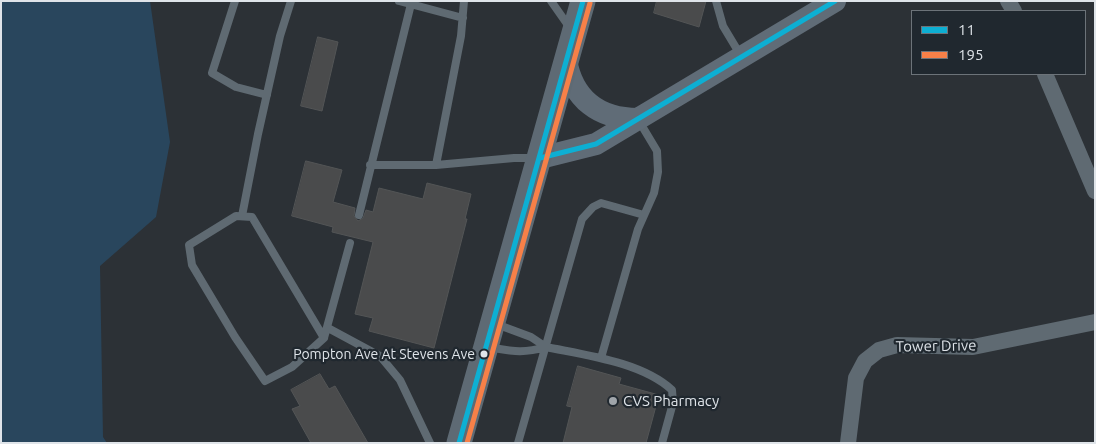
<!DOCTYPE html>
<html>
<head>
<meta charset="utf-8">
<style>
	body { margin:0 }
	#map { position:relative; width:1096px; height:444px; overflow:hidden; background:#2c3136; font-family:Ubuntu,sans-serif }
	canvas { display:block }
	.frame { position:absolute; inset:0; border:2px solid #dfe4e9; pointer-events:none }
	.legend { position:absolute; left:911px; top:10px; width:175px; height:65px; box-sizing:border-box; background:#20282f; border:1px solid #6c7379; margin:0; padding:6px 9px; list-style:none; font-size:15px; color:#dfe4e9 }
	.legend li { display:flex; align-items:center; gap:10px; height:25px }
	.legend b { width:25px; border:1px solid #6c7379 }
</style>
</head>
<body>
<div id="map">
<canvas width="1096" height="444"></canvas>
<div class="frame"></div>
<ul class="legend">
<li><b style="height:6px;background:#0dafd3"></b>11</li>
<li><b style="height:6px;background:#f78048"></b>195</li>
</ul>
</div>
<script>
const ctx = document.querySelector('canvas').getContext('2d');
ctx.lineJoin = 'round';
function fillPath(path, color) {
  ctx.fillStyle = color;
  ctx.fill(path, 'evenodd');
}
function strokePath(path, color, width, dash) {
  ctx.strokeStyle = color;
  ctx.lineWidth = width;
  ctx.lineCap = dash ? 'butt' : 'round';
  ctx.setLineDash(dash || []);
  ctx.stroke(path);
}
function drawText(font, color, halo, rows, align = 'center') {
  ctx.font = font + ' Ubuntu,sans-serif';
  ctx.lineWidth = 4.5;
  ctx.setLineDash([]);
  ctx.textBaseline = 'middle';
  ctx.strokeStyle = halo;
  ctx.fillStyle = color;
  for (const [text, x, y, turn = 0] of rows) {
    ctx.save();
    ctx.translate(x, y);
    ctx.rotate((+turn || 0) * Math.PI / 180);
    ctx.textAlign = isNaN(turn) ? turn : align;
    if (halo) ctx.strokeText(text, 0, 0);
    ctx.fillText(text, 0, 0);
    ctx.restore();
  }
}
fillPath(new Path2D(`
	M1,1H150L170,142L156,217L100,266L103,437L107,443H1Z`), '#29465d');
const building = new Path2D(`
	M657,1H706L699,27L654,13Z
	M318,37L338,42L322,111L301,106Z
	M306,161L342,170L333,202L355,208L354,216L358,221L363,218L366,210L373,212L379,188L423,199L427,183L471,194L465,219H467L434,348L369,331L373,318L355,314L373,242L332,232L333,227L292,216Z
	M578,366L621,378L619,384L659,395L646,443H563L572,407L567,406Z
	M320,374L329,389L335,386L368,443H311L292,409L300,406L291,390Z`);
fillPath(building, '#4a4b4c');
strokePath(building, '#535556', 1);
strokePath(new Path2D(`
	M235,1L212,73L236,87L267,95
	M399,1L463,18
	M551,1L570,28
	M716,1L723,26L741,56
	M370,165H436L514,158H535
	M436,165L461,36L464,1
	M359,215L411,4
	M242,216L258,134L280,36L291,1
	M328,328L380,356L400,380L430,443
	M324,338L252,217L236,216L189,245L192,265L235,337L265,381L292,367L324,338L350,243
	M488,347C512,351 522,354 546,347L531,337L496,324
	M546,347C585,355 642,362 672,390L673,403L662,443
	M601,358L638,229L654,193L658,172L657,151L639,121
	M518,443L582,219L593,207L601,203L644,215`), '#5f6a72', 8);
strokePath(new Path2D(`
	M1008,1L1014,11
	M1045,74L1095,191
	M848,443L856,378L865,361L879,350L897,345L973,347L1095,322`), '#5f6a72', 16);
strokePath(new Path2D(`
	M566,60C573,100 599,119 638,119
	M540,158L596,144L835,1`), '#606c77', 22);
strokePath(new Path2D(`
	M459,443L583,1`), '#5e6a74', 25);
strokePath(new Path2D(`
	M540,158L596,144L835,1
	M459,443L583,1`), '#0dafd3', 5);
strokePath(new Path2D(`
	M467,443L590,3`), '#f78048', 5);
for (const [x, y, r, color] of [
	[484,354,4.5,"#dfe4e9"],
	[613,401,5,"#a0a5aa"]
]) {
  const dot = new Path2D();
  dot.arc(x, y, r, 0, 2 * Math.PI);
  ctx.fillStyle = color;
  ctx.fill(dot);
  strokePath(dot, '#20282f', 2);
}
drawText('14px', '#dfe4e9', '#20282f', [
	["Pompton Ave At Stevens Ave",475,354]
], 'right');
drawText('15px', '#dfe4e9', '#20282f', [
	["Tower Drive",936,346,-1]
]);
drawText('15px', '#dfe4e9', '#20282f', [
	["CVS Pharmacy",623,401]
], 'left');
</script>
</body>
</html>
